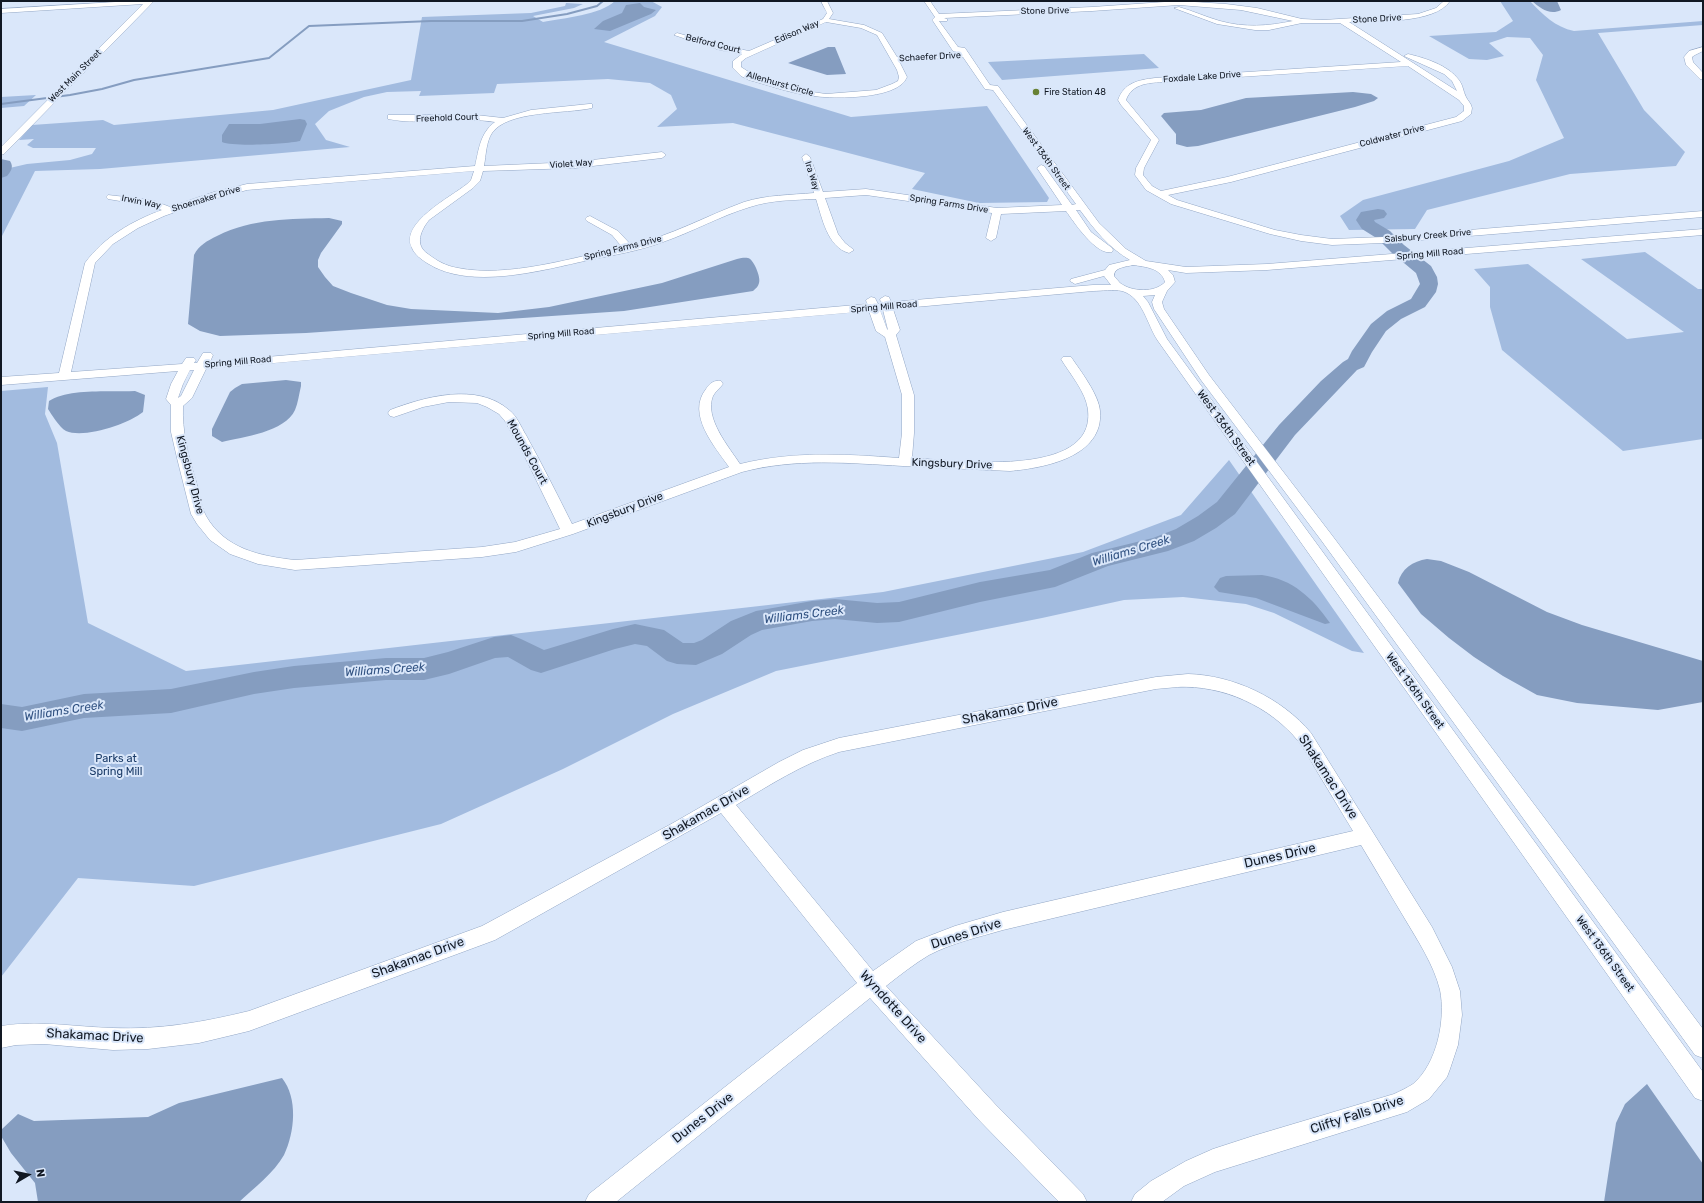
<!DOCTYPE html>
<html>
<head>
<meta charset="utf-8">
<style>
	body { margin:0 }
	#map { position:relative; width:1704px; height:1203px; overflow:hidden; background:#dae7fa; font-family:Rubik,sans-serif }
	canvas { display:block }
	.frame { position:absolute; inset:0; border:2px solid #111823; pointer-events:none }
	.north { position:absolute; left:8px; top:1155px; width:40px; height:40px; -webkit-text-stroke:3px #dae7fa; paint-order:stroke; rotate:81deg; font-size:11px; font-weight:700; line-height:16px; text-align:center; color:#111823 }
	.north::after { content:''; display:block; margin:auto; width:14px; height:18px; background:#111823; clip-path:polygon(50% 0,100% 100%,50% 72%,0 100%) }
</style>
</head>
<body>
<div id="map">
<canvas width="1704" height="1203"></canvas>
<div class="frame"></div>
<div class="north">N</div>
</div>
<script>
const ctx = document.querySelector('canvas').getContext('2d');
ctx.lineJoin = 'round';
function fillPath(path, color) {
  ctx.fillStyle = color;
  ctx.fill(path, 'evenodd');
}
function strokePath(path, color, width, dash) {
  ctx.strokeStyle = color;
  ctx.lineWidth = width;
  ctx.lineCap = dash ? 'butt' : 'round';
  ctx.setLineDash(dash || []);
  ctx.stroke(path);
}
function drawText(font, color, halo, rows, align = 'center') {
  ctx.font = font + ' Rubik,sans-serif';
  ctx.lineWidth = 4;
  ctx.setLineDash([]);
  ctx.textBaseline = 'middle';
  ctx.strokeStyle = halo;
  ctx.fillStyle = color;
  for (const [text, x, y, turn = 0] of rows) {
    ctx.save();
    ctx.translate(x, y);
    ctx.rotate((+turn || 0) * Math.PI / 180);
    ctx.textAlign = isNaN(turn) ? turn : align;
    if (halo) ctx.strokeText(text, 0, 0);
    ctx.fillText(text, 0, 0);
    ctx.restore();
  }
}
fillPath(new Path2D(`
	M615,1H651L662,7L655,16L604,42L851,117L987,106L1049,198L1047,202L979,203L912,189L925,173L733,123L657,127L677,109L671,95L650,83L608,79L497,84L494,93L419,96L421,91L387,92L364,97L329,111L315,124L326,140L350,147L100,169L35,171L1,238V170L27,164L70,160L92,154L96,148H33L27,145L34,139L19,140L32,125L103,120L114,125L273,110L411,80L422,17L531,13L565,6L566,3L583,4L574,8L533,16L543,22C564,18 600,15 615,1Z
	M1500,1H1530C1543,15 1555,27 1574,31L1703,21V25L1598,33L1644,110L1685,152L1676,166L1570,174L1427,210L1415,229L1349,230L1340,216L1363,200L1509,161L1564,138L1536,80L1543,55L1530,38L1507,37L1489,43L1504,56L1487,60L1469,59L1429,36L1496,32L1513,21Z
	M1144,54L1159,68L1002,80L988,62Z
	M36,95L24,106L1,108V97Z
	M1645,252L1698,289H1703V439L1623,451L1502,350L1490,307V287L1474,269L1528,264L1627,339L1684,332L1581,259Z
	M48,387L45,414L57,443L88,623L186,671L883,592L1083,552L1181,515L1229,460L1364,653L1352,651L1274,613L1246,604L1183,597L1124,600L1042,618L776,671L673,714L563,769L441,824L194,886L78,878L1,977V391Z`), '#a2bbdf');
fillPath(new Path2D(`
	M1532,1H1557L1561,10C1550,16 1540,8 1532,1Z
	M640,3L644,7L656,10L651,14L610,31L594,29L603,21L622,13L626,5Z
	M828,47H835L846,74L827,75L788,63Z
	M1353,92L1371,94L1378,98L1374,101L1355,107L1198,146L1187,147L1176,144V134L1161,116L1164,113L1201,110L1246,98Z
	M300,119L305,120L307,124L300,141C287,144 233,147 222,142V135L229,124H260Z
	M329,218L342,221V224L321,253L318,260V267L325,277L333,286L351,293L387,305L411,309L498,313L549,307L662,283L737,259C742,258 747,257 750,259C755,263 761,278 759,283C758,287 756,288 753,291L624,311L306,333L220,336L200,331L188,324L194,255C199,245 207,241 217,236C253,218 290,219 329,218Z
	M286,380L301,382V386C299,394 298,403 295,410C285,432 243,437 222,442L212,436V429L230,392L235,388L242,384Z
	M135,391L145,395L143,412C128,424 84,439 66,431C59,427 52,415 48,409L49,401C69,388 110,392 135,391Z
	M1427,559L1441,561L1469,572L1547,612L1582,625L1703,661V702L1658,710L1577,703L1537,695L1503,676L1474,657L1449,638L1421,614L1398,583C1401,569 1413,561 1427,559Z
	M1262,575C1292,579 1313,598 1330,623L1325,624L1256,598L1219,592L1214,587L1220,578L1226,576Z
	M282,1078C298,1098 295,1132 284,1155C274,1173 254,1188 239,1202H38L35,1183L11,1153L1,1136V1130L18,1114L34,1121L148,1117L179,1103Z
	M1647,1084L1703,1164V1202H1604L1616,1123L1625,1104Z`), '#859dc0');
strokePath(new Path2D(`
	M1,104L70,95L102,89L134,80L269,58L309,26L431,21H522L567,14L597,6L603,1`), '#859dc0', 2);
fillPath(new Path2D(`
	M1,159L10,161C14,167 11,171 7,176L1,178Z
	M1378,209L1384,210L1387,214L1384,218L1374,220L1375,222L1390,231L1404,245L1431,266L1437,277L1438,284L1436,292L1425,307L1401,319L1386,331L1372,352L1364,367L1357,370L1337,391L1295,435L1235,514L1216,528L1194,541L1168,551L1108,566L1055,587L980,602L899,622L877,623L835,619L812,621L762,630L751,635L722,654L696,665L677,664L667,661L647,646L635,644L615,649L541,673L531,670L508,657L495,658L449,674L424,680H386L294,688L254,694L171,713L84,718L22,731L1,728V704L22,707L84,694L171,689L254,672L294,666L386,658H424L448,652L494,637L511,635L521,639L544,650L613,629L635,624L664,630L683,643H694L702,640L731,621L756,611L812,601L835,599L877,603L899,602L980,582L1050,570L1092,553L1153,538L1176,529L1198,516L1217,502L1279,425L1321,381L1343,362L1348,359L1352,351L1371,324L1387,311L1411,299L1420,284L1416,273L1392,253L1378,239L1362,229L1356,220L1361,212Z`), '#859dc0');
const minor = new Path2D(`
	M132,1L153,2L4,154L1,155V147L143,4L1,13V9Z
	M821,1H827L833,13L829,19L864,25L882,33L897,57L961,53L953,51L933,21L932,20L935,17L924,1H930L939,14L1092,7L1179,1L1226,4L1257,8L1302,19L1323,20L1418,14L1436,8L1444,1H1450C1435,24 1375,21 1349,22L1457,91L1452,81L1444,74L1404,56L1408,54C1425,58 1448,65 1459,80C1463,85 1463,91 1466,97C1468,101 1471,103 1472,108L1471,114L1462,121L1231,182L1168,195L1177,200L1275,230L1301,235L1332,239L1383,237L1703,211V217L1383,243L1332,245L1301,241L1270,234L1171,204L1146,190L1135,175L1136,168L1151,140L1121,105L1118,100C1124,83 1138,80 1155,78L1401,62L1340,23H1302L1269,30H1255L1217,24L1174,8L1179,7C1193,11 1206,17 1220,21C1245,28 1268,26 1293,21L1241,10L1179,5L1092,11L944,18L947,19V21H939L958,47L965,48L990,85L998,86L1099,223L1126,249L1146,261L1186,267L1267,264L1703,229V235L1267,270L1186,273L1168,270L1173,275L1175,282L1167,291L1162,302L1164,309L1209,375L1331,534L1703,1029V1058L1695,1055L1321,540L1201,380L1154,309L1152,302L1155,295L1143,296L1148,302L1167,339L1703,1072V1101L1695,1098L1158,341C1147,325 1143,297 1122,291C1113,289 1102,291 1093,291L893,309L900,330L896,335L914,395V433L912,458C952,460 1096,480 1088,410C1086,392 1070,374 1061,359L1063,357H1071C1080,370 1099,395 1100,411C1104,457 1044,468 1010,471C974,469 939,468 903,466C848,463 795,458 742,472L573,534L516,552L482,557L295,570L258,564L230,554L210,540L197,524L191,514L177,458L171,432V405L166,399L171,384L178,371L1,385V377L59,373L85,263C104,237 132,221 162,210L150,206L108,199L106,197L108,195L152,200L170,207L214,192L247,184L475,166C479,149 480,133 495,122C461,116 420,126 388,119V115H476L503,118L531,110L589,104H592V108C566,114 508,110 492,133C486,142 486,155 484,166L575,162L662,152L666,155L662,158L575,168L483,171L480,181L473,188L429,220C421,230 414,245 428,254C437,261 446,266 458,268C507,278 573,258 622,247L612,235L587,221L585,219L587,217L590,216L618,231L631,245C671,236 706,216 744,202C766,195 791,195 814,193L802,157L806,154L810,157L823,192L866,189L997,208L1062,205L1037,168L1041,165L1044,166L1072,205L1076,204L993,90L985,89L963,57L899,61L907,77C898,101 827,99 806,95C787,92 768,85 749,80L741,76L733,68V61L742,54L720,50L674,35L677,33L724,46L749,51L823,19L827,13ZM826,22L861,28L877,35L897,70L899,77L898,81L892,84L876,90L826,94L806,91L755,76L741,67V62L746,58ZM1408,66L1459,100L1464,106V111L1456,117L1227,177L1161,191L1152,186L1143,175L1144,168L1159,140L1126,100C1132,84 1147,83 1162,82ZM474,171L471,180L467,184C451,197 399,223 412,248C415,255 421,259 427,263C470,291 543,270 589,260C614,255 639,251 663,242C692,232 720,216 750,207C771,200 794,200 816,199C822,217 827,247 849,253L854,250L845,243L838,234L825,198L866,195L992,213L986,238L991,241L996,238L1001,214L1066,211C1074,222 1096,256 1112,252L1113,250L1112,248L1091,232L1076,210H1080C1094,229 1109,248 1130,260L1109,265L1105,270L1071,279L1070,281L1075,284L1104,276L1111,285H1093L891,302L889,297L885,296L880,299L881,303L878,304L875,298L871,297L866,300L867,304L210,362L213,355L211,353H203L197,363H194L196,360L194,358H186L182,364L71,372L95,263L113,244L138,228L164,216L206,201L247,190ZM1133,265C1146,267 1161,268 1165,282C1155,293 1132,292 1120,283C1118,281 1116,278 1114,276C1114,267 1126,267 1133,265ZM880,310H883L888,330L887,329ZM869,311L876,331L885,337L902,395V433L899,458C845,454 793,451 740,464C729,447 704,418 713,396C715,392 720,388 723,384L721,381C714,380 710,383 706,389C686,414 715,447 729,467L572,524C557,494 542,464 526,435C521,427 517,416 509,410C477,382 424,397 390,410L388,413L390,416L394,417L423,407L449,402L477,403L487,407L499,414L505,421L525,457L560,529L515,542L482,547L295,560C260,556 225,549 206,516C200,505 199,490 195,478C188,455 182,431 183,406L192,398L206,369ZM190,370H194L181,396L178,398L183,384Z
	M1703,47V51L1695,55L1692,57L1693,62L1703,73V79H1700L1686,65L1684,57L1689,51Z
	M1188,674C1233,675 1282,698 1311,733L1432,927L1452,967L1460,991L1462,1015L1458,1045L1450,1069L1447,1077L1429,1099L1407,1112L1215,1172L1184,1186L1162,1202H1131L1135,1194L1151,1181L1186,1161L1213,1149L1253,1136L1394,1094C1400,1091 1407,1088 1413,1084C1437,1064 1446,1019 1440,990C1434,965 1418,941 1405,919C1390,894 1376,870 1361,845L1003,930C979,937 952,943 929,955C914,964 900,975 886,986L995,1104L1083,1194L1087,1202H1059L979,1120L870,998L616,1202H585L589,1194L857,983L721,813L495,940L249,1031L199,1043L148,1049L113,1050L44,1044L16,1045L1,1048V1026C39,1020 75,1027 113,1028C160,1030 204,1022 249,1011L482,926L673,823L779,762L803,750L839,738L1156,677ZM1178,687C1223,685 1270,706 1299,742C1306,751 1312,763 1318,773C1330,792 1341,812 1353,831L1003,912L955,926L916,941L873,971L736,805C770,785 802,764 839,752L1156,689Z`);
strokePath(minor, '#92a6c4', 1);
fillPath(minor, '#fff');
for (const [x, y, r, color] of [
	[1036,92,4,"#678134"]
]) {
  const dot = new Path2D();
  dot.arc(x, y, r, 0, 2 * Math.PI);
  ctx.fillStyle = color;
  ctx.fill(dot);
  strokePath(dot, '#dae7fa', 1.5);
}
drawText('9px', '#111823', '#dae7fa', [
	["Stone Drive",1045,11,-1],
	["Stone Drive",1377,19,-3],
	["Edison Way",797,32,-23],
	["Belford Court",713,44,14],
	["Schaefer Drive",930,57,-3],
	["West Main Street",75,76,-45],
	["Foxdale Lake Drive",1202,77,-4],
	["Allenhurst Circle",780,84,16],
	["Freehold Court",447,118,-2],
	["Coldwater Drive",1392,136,-15],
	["West 136th Street",1046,159,54],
	["Violet Way",571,164,-4],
	["Ira Way",812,176,72],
	["Shoemaker Drive",206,199,-17],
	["Irwin Way",141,202,11],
	["Spring Farms Drive",949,204,9],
	["Salsbury Creek Drive",1428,236,-5],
	["Spring Farms Drive",623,248,-14],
	["Spring Mill Road",1430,254,-5],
	["Spring Mill Road",884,307,-5],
	["Spring Mill Road",561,334,-5],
	["Spring Mill Road",238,362,-5]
]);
drawText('9px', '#111823', '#dae7fa', [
	["Fire Station 48",1044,92]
], 'left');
drawText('11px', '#111823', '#dae7fa', [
	["West 136th Street",1226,428,54],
	["Mounds Court",527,452,61],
	["Kingsbury Drive",952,464,2],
	["Kingsbury Drive",190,475,75],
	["Kingsbury Drive",625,510,-21],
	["West 136th Street",1415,691,54],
	["West 136th Street",1605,954,54]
]);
drawText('11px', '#183966', '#dae7fa', [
	["Parks at",116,759],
	["Spring Mill",116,772]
]);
drawText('italic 12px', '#305181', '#dae7fa', [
	["Williams Creek",1131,551,-17],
	["Williams Creek",804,615,-7],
	["Williams Creek",385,670,-4],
	["Williams Creek",64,711,-9]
]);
drawText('13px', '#111823', '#dae7fa', [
	["Shakamac Drive",1010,711,-11],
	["Shakamac Drive",1328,777,57],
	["Shakamac Drive",706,813,-30],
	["Dunes Drive",1280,856,-13],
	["Dunes Drive",966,934,-18],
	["Shakamac Drive",418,958,-20],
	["Wyndotte Drive",893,1007,48],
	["Shakamac Drive",95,1036,3],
	["Clifty Falls Drive",1357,1115,-18],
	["Dunes Drive",703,1118,-38]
]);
</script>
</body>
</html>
